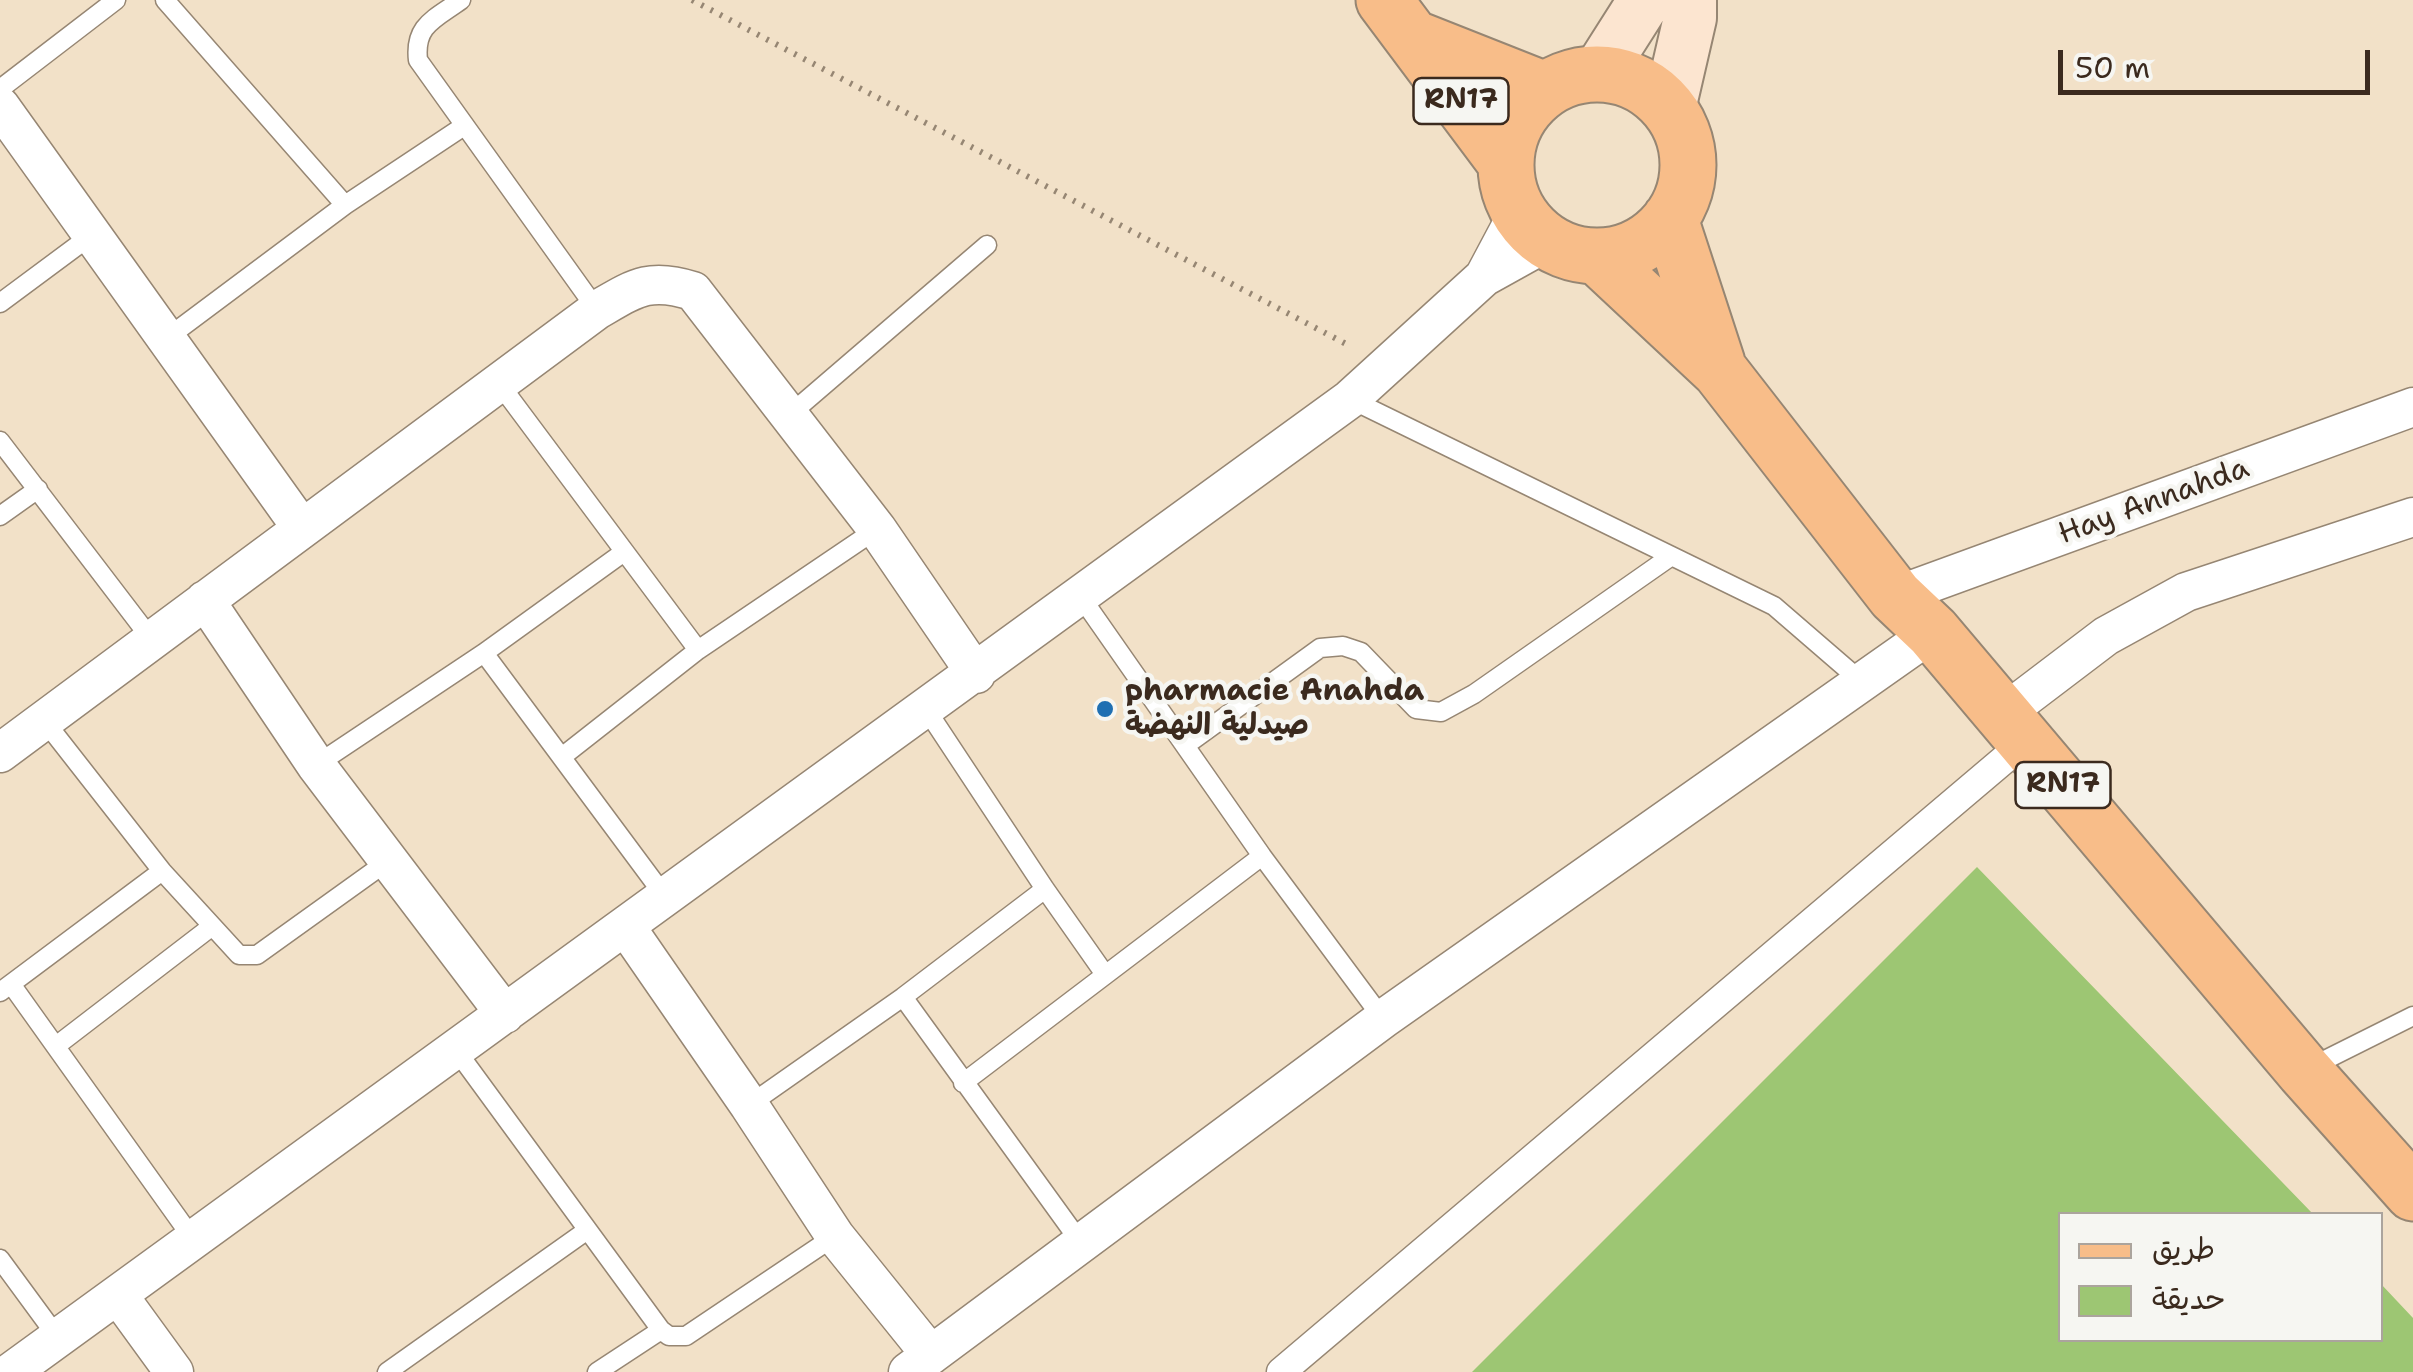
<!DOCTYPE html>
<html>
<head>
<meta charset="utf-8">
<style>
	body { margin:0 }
	#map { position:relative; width:2413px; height:1372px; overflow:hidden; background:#f2e1c8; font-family:"Shantell Sans","Playpen Sans Arabic",sans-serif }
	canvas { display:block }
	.legend { position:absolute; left:2058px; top:1212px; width:325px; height:130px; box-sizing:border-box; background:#f6f6f2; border:2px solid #aba49d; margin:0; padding:12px 18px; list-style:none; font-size:30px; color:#3b2a1e }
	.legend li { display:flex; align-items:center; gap:20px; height:50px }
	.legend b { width:50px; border:2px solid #aba49d }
	.scale { position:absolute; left:2058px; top:50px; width:312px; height:45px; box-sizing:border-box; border:5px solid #3b2a1e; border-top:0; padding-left:12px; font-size:30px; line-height:35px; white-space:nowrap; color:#3b2a1e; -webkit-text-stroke:8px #f6f6f2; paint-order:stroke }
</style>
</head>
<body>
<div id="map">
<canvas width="2413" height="1372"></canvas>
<ul class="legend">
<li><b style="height:12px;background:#f8bd89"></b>طريق</li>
<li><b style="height:28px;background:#9dc673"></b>حديقة</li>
</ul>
<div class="scale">50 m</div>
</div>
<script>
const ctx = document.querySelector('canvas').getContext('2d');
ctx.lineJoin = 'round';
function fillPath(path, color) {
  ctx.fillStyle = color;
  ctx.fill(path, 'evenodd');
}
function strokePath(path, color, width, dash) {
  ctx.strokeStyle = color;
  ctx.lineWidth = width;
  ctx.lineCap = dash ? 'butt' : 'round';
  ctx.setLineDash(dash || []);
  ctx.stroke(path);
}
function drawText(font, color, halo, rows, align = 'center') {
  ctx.font = font + ' "Shantell Sans","Playpen Sans Arabic",sans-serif';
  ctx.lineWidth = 9;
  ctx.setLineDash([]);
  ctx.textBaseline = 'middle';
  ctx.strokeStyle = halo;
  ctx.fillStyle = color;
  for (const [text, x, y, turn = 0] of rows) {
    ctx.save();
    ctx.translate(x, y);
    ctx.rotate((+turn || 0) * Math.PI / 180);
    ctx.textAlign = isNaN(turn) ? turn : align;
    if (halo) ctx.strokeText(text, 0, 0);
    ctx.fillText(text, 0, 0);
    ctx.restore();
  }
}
fillPath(new Path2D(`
	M1977,867L2313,1214H2060V1340H2380L2381,1284L2413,1318V1372H1472Z`), '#9dc673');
const service = new Path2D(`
	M165,0L345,205
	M461,0C435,19 414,25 418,60L597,310
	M0,89L116,0
	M0,303L93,234
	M167,338L345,205L464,126
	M498,382L698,650
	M1350,399L1774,606L1862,682
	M788,416L987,245
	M0,441L152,640
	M0,516L38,489
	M1081,597L1262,856L1383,1019
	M484,653L666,898
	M926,709L1045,889L1104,973
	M43,719L162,871L239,955H257L388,861
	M1186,745L1320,648L1343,646L1361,652L1416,709L1441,712L1474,694L1670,557
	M563,756L698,650L877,529
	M316,765L484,653L624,552
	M11,984L193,1239
	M0,992L162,871
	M903,997L1081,1243
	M56,1046L211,927
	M456,1050L661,1330L669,1336H686L835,1236
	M2309,1068L2413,1016
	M963,1083L1262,856
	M749,1105L903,997L1045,889
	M0,1259L58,1338
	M387,1372L586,1231
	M597,1372L661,1330`);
const pedestrian = new Path2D(`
	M1281,1372L2026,741`);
const minor = new Path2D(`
	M0,106L301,527
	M1484,277L1518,213
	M1895,596L2413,407
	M205,600L316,765L505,1014
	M2002,715L2106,636L2186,592L2413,517
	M0,753L597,310C635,288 649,277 693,291L877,529L976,674
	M626,927L749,1105L835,1236L931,1355
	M118,1295L174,1372
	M11,1372L1350,399L1484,277L1547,242
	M908,1372L1383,1019L1933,632`);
const secondary = new Path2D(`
	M1598,74L1645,0
	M1669,109L1690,18V0`);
const primary = new Path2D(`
	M1384,0L1506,163
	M1416,39L1545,90
	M1506 165a91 91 0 1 1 182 0a91 91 0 1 1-182 0Z
	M1670,219L1717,363
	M1598,257L1720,371L1895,596L1933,632L2304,1071L2413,1193`);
strokePath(service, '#968673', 21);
strokePath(pedestrian, '#968673', 31);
strokePath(minor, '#968673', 41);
strokePath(secondary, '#968673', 56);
strokePath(primary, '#968673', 59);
strokePath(new Path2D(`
	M692,0L1350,346`), '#968673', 6, [2.5, 8]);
strokePath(service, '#fff', 18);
strokePath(pedestrian, '#fff', 28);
strokePath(minor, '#fff', 38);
strokePath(secondary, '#fce5d0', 52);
strokePath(primary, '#f8bd89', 55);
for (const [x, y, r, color] of [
	[1105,709,10,"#1f6fb2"]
]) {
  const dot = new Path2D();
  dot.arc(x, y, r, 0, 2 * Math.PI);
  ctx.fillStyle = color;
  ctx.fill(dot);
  strokePath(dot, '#f6f6f2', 4);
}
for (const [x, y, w] of [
	[1461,101,95],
	[2063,785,95]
]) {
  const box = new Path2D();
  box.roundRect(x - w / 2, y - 23, w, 46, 8);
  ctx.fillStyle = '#f6f6f2';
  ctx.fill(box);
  strokePath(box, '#3b2a1e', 2.5);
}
drawText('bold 28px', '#3b2a1e', null, [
	["RN17",1461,101],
	["RN17",2063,785]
]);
drawText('30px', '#3b2a1e', '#f6f6f2', [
	["Hay Annahda",2154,502,-20]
]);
drawText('bold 30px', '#3b2a1e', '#f6f6f2', [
	["pharmacie Anahda",1125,692],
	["صيدلية النهضة",1125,726]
], 'left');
</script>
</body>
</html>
